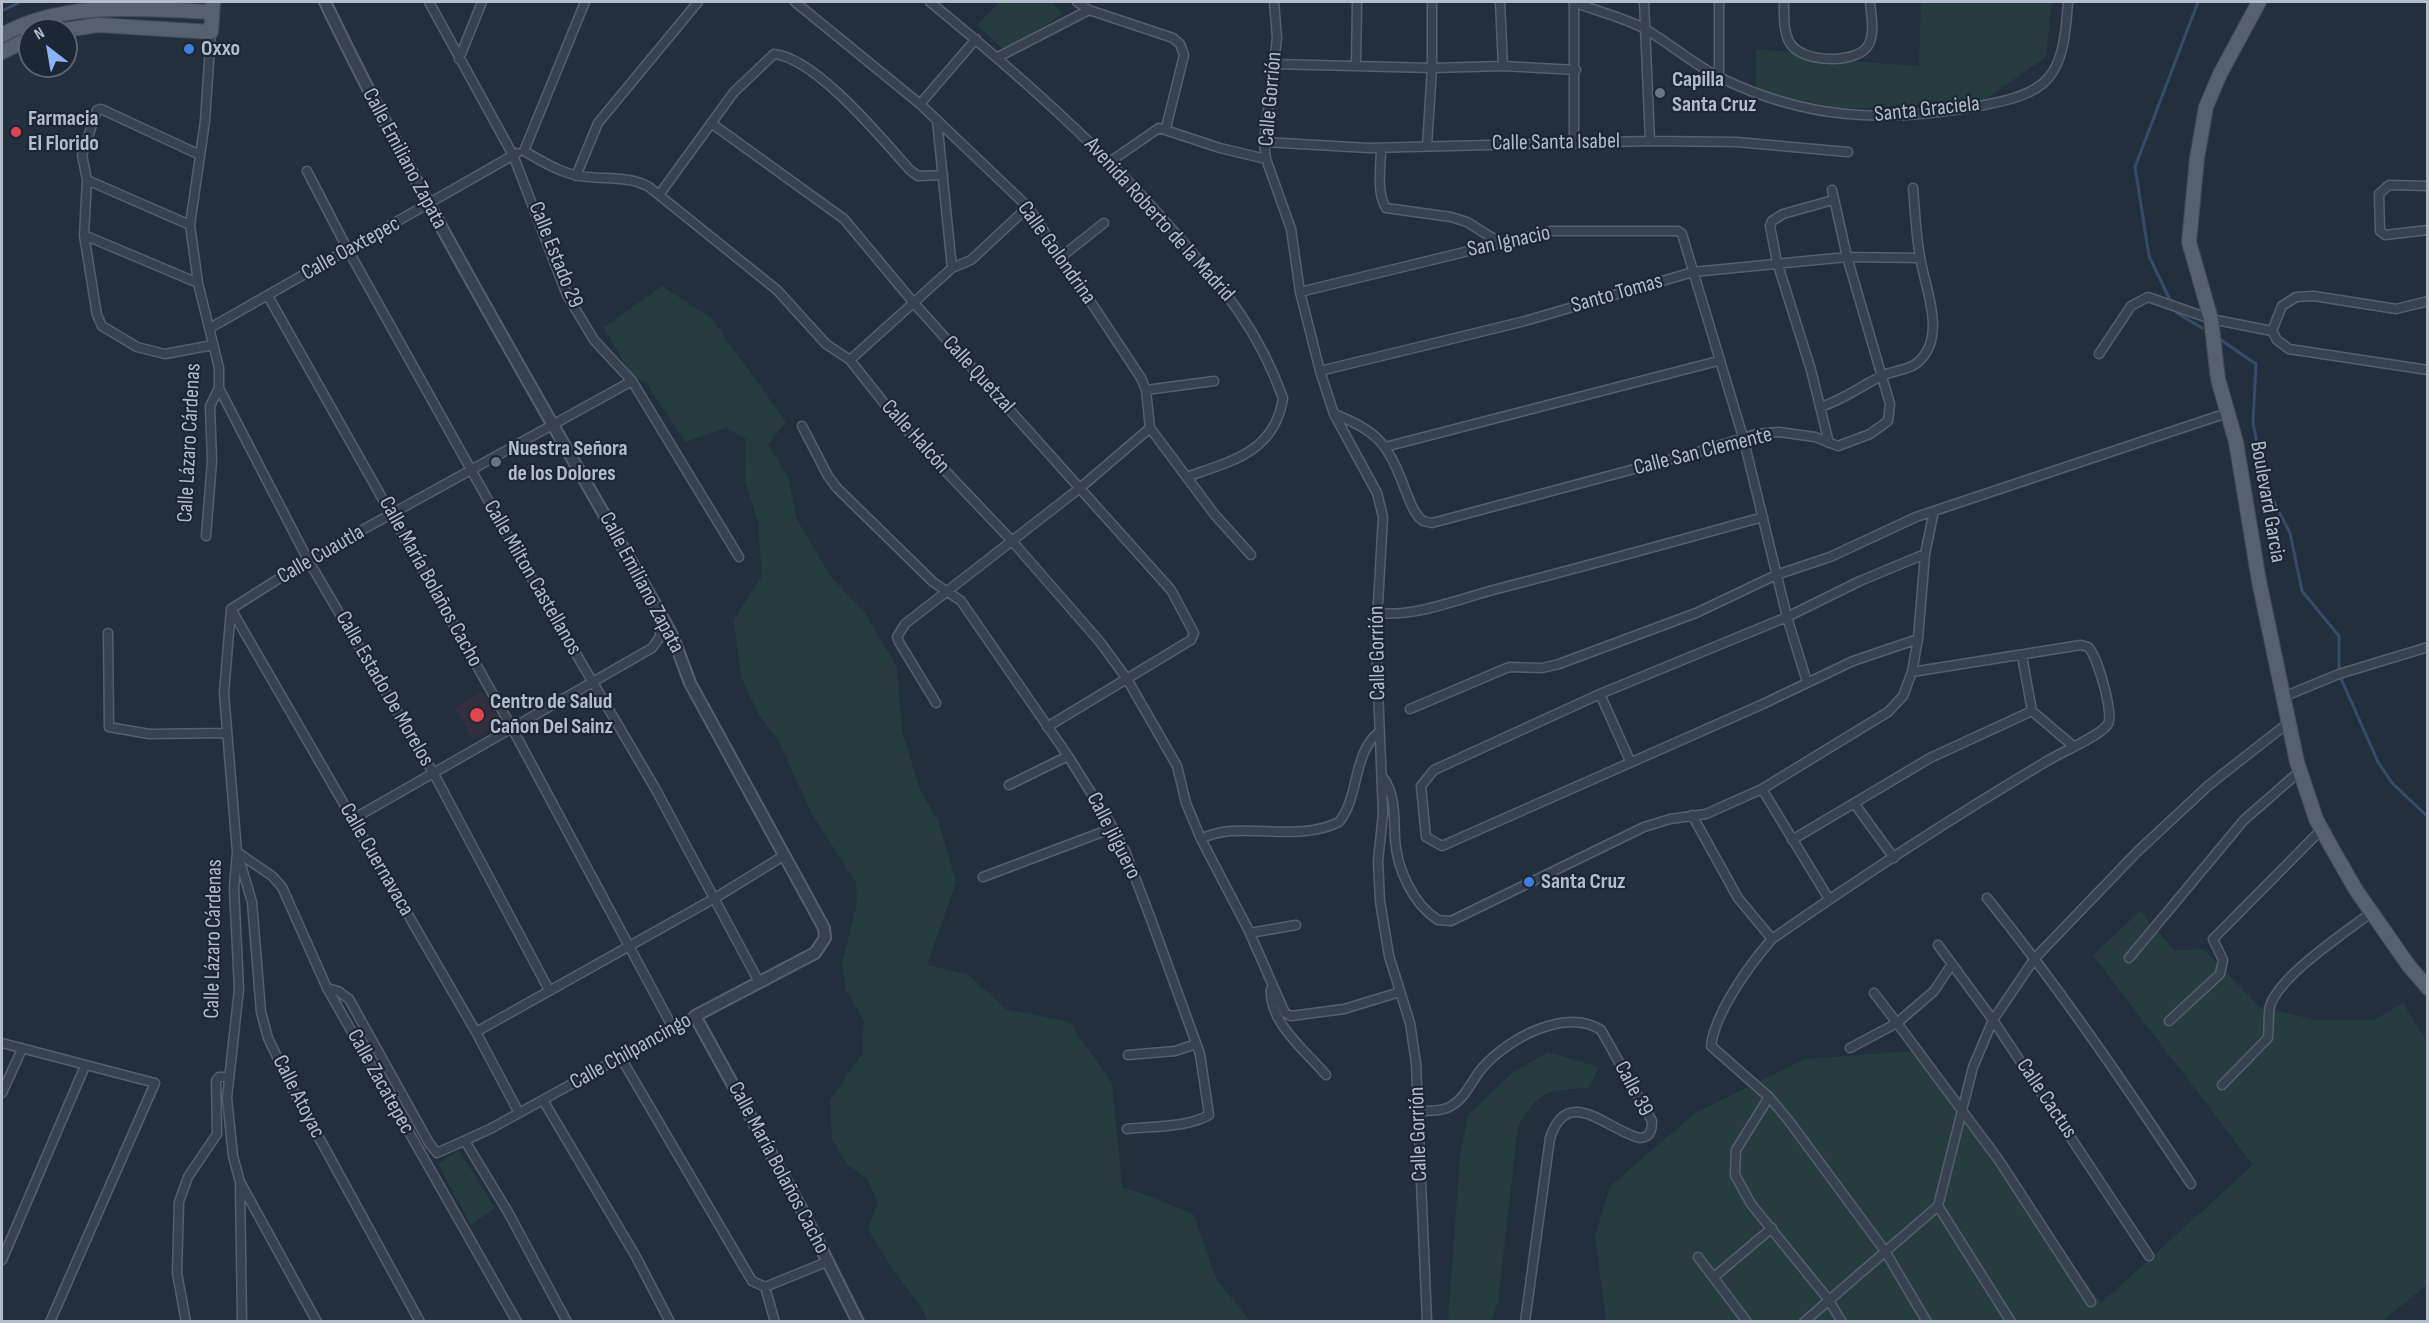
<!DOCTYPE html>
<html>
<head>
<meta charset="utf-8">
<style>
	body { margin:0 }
	#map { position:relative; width:2429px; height:1323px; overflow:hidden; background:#242f3e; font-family:"Sofia Sans Condensed",sans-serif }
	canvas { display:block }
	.frame { position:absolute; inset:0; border:3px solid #b4bcc9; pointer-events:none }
	.north { position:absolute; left:18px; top:18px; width:60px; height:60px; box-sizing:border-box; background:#1d2633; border:2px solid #59626f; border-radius:50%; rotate:329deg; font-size:16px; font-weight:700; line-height:24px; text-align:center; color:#b4bcc9 }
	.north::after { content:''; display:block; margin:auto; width:21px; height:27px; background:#8ab4f8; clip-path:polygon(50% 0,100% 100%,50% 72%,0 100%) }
</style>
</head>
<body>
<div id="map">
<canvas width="2429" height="1323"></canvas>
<div class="frame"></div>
<div class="north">N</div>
</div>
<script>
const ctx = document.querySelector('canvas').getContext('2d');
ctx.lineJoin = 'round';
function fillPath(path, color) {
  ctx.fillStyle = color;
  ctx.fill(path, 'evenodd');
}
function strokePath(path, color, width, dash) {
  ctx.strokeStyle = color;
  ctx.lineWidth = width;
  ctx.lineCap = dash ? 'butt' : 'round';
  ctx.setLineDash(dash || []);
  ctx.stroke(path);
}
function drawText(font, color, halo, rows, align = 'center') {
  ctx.font = font + ' "Sofia Sans Condensed",sans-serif';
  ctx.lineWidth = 4.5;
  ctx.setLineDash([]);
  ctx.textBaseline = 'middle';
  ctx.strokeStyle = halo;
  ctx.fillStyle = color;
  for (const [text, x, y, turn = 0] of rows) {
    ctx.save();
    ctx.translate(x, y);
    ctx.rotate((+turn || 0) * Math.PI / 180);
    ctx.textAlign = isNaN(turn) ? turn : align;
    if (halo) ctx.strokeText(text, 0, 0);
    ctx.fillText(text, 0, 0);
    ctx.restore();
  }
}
fillPath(new Path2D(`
	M482,691L501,722L473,739L454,708Z`), '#32303f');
fillPath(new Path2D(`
	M1000,2H1051L1063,14L1004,50L977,25Z
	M1921,2H2052L2046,57L1983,101L1843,109L1756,90V49L1793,52L1805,58L1919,66Z
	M662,286L711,318L786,422L768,445L789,479L796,518L831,577L864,612L897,667L902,731L920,790L939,823L956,882L927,965L969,975L1006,1009L1069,1022L1112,1083L1122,1187L1155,1198L1194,1215L1216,1279L1250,1321H928L918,1302L895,1273L868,1229L878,1202L867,1179L847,1164L832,1139L830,1100L862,1054L864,1020L846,990L842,964L857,903L856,883L811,812L779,742L759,715L741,677L734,620L762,576L758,523L745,481L746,439L727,428L685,442L646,382L632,377L604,327Z
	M2140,911L2175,951L2203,949L2260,1007L2316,1020H2374L2403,1003L2427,1042V1285L2382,1321H1606L1595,1236L1610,1186L1695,1113L1805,1059L1915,1051L1942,1080L2101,1303L2253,1165L2093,955Z
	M1548,1052L1599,1067L1589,1088C1548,1090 1540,1089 1518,1126L1498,1302L1491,1321H1448L1460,1156L1468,1115L1513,1072Z
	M459,1150L495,1208L471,1225L438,1164Z`), '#263c3f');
strokePath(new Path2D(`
	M2,11L20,2
	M2171,302L2149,256L2135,167L2198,2
	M2174,308L2177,313L2202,328
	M2221,340L2256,364L2253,423L2262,469L2273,500L2290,533L2302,591L2339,636V674L2378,762L2392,783L2428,817`), '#394c67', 3);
const minor = new Path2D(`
	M429,2L513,155L567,295L594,340L632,381L739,557
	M795,2L920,104L1028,207L1141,378L1146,390L1150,428L1215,515L1251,555
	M930,2C1018,74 1103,149 1177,235C1225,291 1257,327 1283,398C1275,451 1233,461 1189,476
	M1077,2L1089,10L1173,38L1180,44L1184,55L1166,128
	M1274,2L1277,38L1264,142L1266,159L1291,229L1300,292L1320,371L1334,414L1377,493L1383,517L1376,638L1383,814L1378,861L1380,901L1389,956L1410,1023L1416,1063L1427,1322
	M1500,2L1503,66
	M1573,2C1596,11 1623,17 1645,29C1671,44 1694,65 1721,78C1806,119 1882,123 1973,107C2051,94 2063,79 2068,2
	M1644,2L1650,141
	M1719,2V77
	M1784,2C1784,14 1783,32 1790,43C1801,63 1859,65 1869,44C1875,31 1871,15 1870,2
	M998,57L1089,10
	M459,59L482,2
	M1274,64L1432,68L1503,66L1576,70
	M1356,64L1357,2
	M920,104L976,39
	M937,120L952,268
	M711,123L844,219L913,302L1171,590L1194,633L1191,640L1047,727
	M1264,142L1369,148L1650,141L1737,142L1848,152
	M1574,144V2
	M1427,146L1432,68V2
	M1381,148C1381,166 1376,192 1386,208L1451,217L1467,222L1499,242
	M524,151C540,160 557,171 575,175C599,181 626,174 649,187L777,290L826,344L850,360L899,422L1012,541L1100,642L1127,679L1177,766L1186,803L1201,839L1248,929L1285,1013L1291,1016L1344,1009L1400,992
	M524,151L585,2
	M200,155L101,109L97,110L82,155L87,180L84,235L97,315L102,326L137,347L165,354L213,345
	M1111,161L1159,128L1220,148L1266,159
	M307,171L348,250L535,584L655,788L759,982
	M576,176L598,123L698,2
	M87,180L190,225
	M2428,186L2389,185L2379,194L2380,231L2385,235L2428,230
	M659,195L734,92L774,54C816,58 882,139 910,170L918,176L943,175
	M84,235L198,283
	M1061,257L1104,223
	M1300,292L1551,231H1678L1682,234L1743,437L1787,617L1807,682
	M268,296L512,728L673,1028
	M2428,301L2396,309L2314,296L2296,297L2282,306L2272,331L2277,340L2289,349L2428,370
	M210,328L517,153
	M2099,354L2131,306L2148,297L2211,319L2272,331
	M850,360L952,268L971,260L1028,207
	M1320,371L1525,321L1693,272L1847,257L1920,258
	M219,388L308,560L434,774L549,990
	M1146,390L1214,381
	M1820,407C1844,400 1860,386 1882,376C1893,370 1907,371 1917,363C1948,337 1925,289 1920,257C1916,235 1915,211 1913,188
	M1334,414C1379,431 1388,445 1405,489C1410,501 1413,513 1423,521L1432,523L1698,452L1756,434L1779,432L1815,437L1838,446L1870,434L1888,421L1890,404L1847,257L1832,190
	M802,426L828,476L837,488L933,582L961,601L1068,756L1113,828L1125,851L1152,922L1200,1054L1209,1115C1186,1128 1153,1126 1127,1129
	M1829,443L1811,370L1777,262L1770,226L1772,221L1783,214L1833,200
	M1385,447L1718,361
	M206,536L212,461L210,406L219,388V368L198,283L190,225L205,121L211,32
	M231,609L224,693L237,852L234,888L239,989L227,1098L233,1156L240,1182L317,1322
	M231,609L476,1032L519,1113
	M231,609L308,560L632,381
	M1377,613C1415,617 1457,600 1493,590C1583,567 1673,542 1763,517
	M108,633L109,727L149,734L227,733
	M1918,639L1853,661L1763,704L1442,846L1426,837L1421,786L1434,770L1600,694L1787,617L1860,581L1925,554
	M2022,656L2032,711
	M1912,672L2081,645L2088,647C2097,655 2114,713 2108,724C2102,735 2060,753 2047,761C1953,817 1861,877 1772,939C1749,965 1715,1013 1711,1046L1769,1097L1789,1121L1885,1251L1927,1322
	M1600,694L1630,761
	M2283,697L2339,674L2428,647
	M936,703L899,642L897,637L905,624L1080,488L1150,428
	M1410,709L1509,667L1542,668L1559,664L1696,613L1776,575L1830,557L1916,517L2227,413
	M2032,711L2073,746
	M1382,776C1396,794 1394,817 1395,839C1397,869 1413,904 1438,920L1451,921L1644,827L1670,819L1706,814L1762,789L1888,712L1903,696L1912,672L1918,639L1925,554L1934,511
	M1009,785L1068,756
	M1762,789L1829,899
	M1854,803L1894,858
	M1692,815L1738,898L1772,939
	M353,819L652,648L660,637V614
	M1201,839C1239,819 1295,844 1339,822C1360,796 1352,754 1379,732
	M1792,840L1930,758L2032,711
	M237,852L272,876L282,887L327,988L517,1322
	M238,855L252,902L261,1012L268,1038L293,1090L420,1322
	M983,877L1113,828
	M1987,898C2061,990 2126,1086 2191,1184
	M1250,933L1296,925
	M1938,945L1993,1020L2149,1256
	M2129,958L2244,820L2300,771
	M327,988L338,991L349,999L429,1143L437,1153L490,1129L695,1016
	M1271,989C1268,1022 1306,1051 1326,1075
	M1874,993L1897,1023L1934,991L1952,964
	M2169,1021L2220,974L2223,960L2213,939L2322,829
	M476,1032L715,898L785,855
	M2,1043L155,1083L50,1322
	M1850,1048L1897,1023L1998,1159L2091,1302
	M1128,1055L1175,1051L1196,1044
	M621,1058L752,1281L765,1287
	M2222,1085L2268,1038C2269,1028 2268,1015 2270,1006C2280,975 2346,932 2372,912
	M2,1093L22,1049
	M1769,1097L1736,1150L1735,1175L1751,1204L1828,1299L1842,1322
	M543,1100L635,1255L670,1322
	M1420,1111C1430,1110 1442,1112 1451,1106C1466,1098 1472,1079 1483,1067C1508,1039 1565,1007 1601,1030L1652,1121C1652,1131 1650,1137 1640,1138C1608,1131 1568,1083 1550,1138L1525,1322
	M465,1141L508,1212L567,1322
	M240,1184L242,1322
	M1938,1206L2011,1322
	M1698,1257L1747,1322
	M2,1260L85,1066
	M1714,1277L1772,1228
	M765,1287L829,1261
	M765,1287L775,1322
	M186,1322L177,1273L179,1202L188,1177L217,1134L216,1081L219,1077H227
	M1804,1322L1938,1206L1973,1067L1993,1020L2035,958L2138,851L2209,785L2288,723`);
const tertiary = new Path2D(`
	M325,2C426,212 546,410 660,613L673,637L690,683L824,928L825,938L815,953L695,1016L803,1212L858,1322`);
const primary = new Path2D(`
	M2259,2L2220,74L2206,107L2197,158L2189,242L2211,319L2218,379L2236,442L2259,581L2297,762L2316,819L2333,850L2356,890L2409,966L2428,988
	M65,30L98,25L211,32L213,2
	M2,35C64,0 143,9 212,12
	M2,52L30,38`);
strokePath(minor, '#565f6c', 11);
strokePath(tertiary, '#565f6c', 14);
strokePath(primary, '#414a57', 16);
strokePath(minor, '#38414e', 8);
strokePath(tertiary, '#38414e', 10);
strokePath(primary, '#56606e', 14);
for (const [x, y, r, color] of [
	[189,49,6,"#3f7fe0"],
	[1660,93,6,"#6b7280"],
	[16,132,6,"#e0444e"],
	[496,462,6,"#6b7280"],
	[477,715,8,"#e0444e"],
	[1529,882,6,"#3f7fe0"]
]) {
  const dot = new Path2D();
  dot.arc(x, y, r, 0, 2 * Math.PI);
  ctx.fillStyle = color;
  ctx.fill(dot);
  strokePath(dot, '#1d2633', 2);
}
drawText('bold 22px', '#b4bcc9', '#1d2633', [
	["Oxxo",201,49],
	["Capilla",1672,80],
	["Santa Cruz",1672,105],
	["Farmacia",28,119],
	["El Florido",28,144],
	["Nuestra Señora",508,449],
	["de los Dolores",508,474],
	["Centro de Salud",490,702],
	["Cañon Del Sainz",490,727],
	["Santa Cruz",1541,882]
], 'left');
drawText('22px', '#b4bcc9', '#1d2633', [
	["Calle Gorrión",1271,99,-85],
	["Santa Graciela",1927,110,-6],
	["Calle Santa Isabel",1556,143,-1],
	["Calle Emiliano Zapata",404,159,62],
	["Avenida Roberto de la Madrid",1159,220,48],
	["San Ignacio",1509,242,-12],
	["Calle Oaxtepec",351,249,-29],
	["Calle Golondrina",1056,253,55],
	["Calle Estado 29",555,255,68],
	["Santo Tomas",1617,294,-16],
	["Calle Quetzal",978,375,48],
	["Calle Halcón",915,437,48],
	["Calle Lázaro Cárdenas",190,443,-87],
	["Calle San Clemente",1703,452,-14],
	["Boulevard Garcia",2267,502,80],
	["Calle Cuautla",321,555,-30],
	["Calle Milton Castellanos",532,578,60],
	["Calle María Bolaños Cacho",430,582,61],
	["Calle Emiliano Zapata",641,583,62],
	["Calle Gorrión",1378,653,-91],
	["Calle Estado De Morelos",384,689,60],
	["Calle Jilguero",1113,836,63],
	["Calle Cuernavaca",376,860,60],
	["Calle Lázaro Cárdenas",214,939,-89],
	["Calle Chilpancingo",631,1052,-29],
	["Calle Zacatepec",380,1082,61],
	["Calle 39",1633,1089,62],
	["Calle Atoyac",298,1097,63],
	["Calle Cactus",2046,1099,56],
	["Calle Gorrión",1419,1134,-92],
	["Calle María Bolaños Cacho",778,1168,62]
]);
</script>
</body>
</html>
